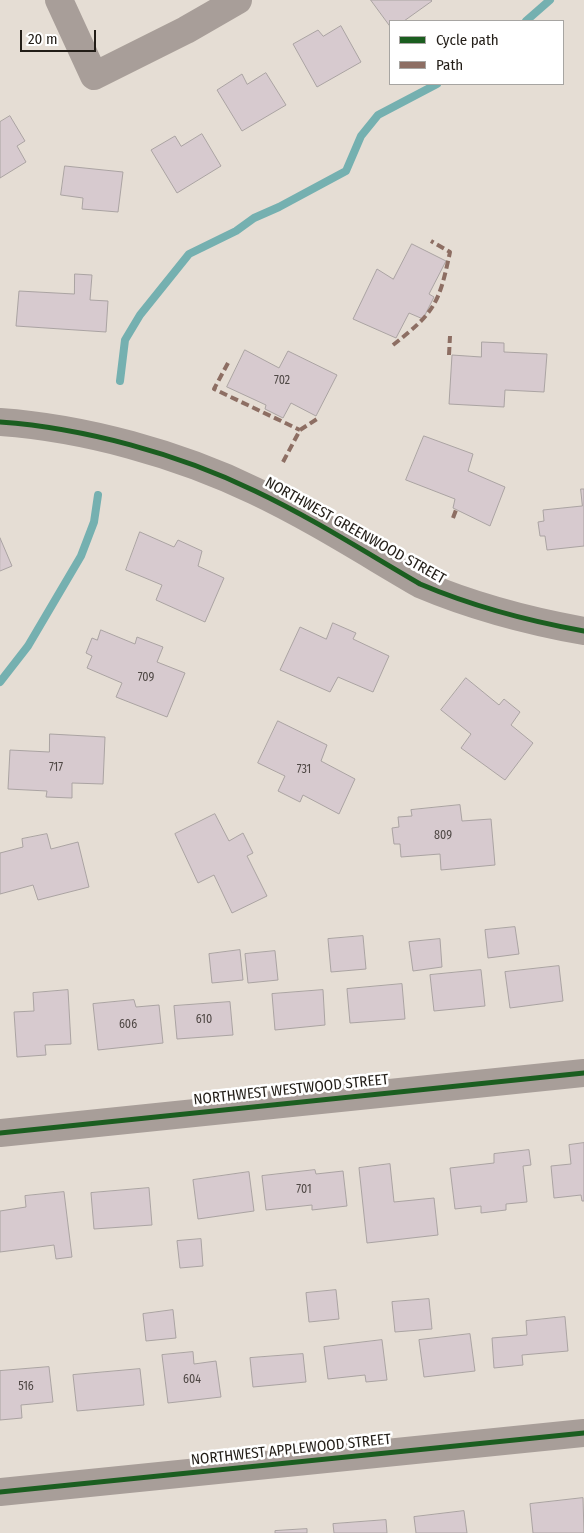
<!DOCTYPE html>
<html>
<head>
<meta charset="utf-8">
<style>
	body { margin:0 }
	#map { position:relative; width:584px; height:1533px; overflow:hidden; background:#e5ddd4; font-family:"Fira Sans Condensed",sans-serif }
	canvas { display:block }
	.legend { position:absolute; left:389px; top:20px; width:175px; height:65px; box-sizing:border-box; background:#fff; border:1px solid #a7a5a2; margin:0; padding:6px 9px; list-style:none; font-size:15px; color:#221d17 }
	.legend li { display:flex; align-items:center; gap:10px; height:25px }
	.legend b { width:25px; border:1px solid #a7a5a2 }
	.scale { position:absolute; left:20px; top:30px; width:76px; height:22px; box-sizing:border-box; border:2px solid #221d17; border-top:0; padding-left:6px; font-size:15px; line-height:18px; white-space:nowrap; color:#221d17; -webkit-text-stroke:4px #fff; paint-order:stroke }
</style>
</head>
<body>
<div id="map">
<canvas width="584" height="1533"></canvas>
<ul class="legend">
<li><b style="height:6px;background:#1b5e20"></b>Cycle path</li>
<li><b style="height:6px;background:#8d6e63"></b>Path</li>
</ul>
<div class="scale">20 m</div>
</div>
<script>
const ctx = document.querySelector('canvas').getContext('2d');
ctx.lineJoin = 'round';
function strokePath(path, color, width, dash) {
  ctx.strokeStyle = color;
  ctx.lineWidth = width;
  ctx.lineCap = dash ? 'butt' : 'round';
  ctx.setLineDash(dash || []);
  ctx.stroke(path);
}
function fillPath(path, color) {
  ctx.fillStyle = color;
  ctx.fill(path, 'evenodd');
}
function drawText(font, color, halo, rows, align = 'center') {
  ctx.font = font + ' "Fira Sans Condensed",sans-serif';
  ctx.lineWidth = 5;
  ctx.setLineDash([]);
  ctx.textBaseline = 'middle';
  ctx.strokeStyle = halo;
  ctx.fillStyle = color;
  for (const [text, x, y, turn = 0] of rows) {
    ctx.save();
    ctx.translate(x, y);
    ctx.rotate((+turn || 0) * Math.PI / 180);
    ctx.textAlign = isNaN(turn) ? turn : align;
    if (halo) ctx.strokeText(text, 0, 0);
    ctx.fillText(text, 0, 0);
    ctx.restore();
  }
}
strokePath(new Path2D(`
	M526,21L550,0
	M120,381L125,340L140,315L189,254L236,231L254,218L279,207L346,171L361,136L378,115L437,84
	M0,682L28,646L81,556L94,522L98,495`), '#75b0b0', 8);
const building = new Path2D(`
	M371,0H431L432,1L404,21H390V26Z
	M341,26L361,62L317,87L293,44L318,30L323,36Z
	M266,73L286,105L242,131L217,90L242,74L247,84Z
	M10,116L25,141L17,146L26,162L0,178V122Z
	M202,134L221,166L177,193L151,150L175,136L181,146Z
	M65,166L123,172L118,212L82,209L83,198L61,195Z
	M412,244L446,261L429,294L434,297L423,319L409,313L396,338L353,319L377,269L393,279Z
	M75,274L92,275L90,300L108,301L106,332L16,326L19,291L74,294Z
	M482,342L504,343V352L547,354L544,392L505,390L504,407L449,404L452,355L481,357Z
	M245,350L279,368L288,351L337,375L316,416L291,403L283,418L265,409L266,405L227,387Z
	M424,436L473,454L468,471L505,487L490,526L453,508L455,499L406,480Z
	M581,489H584V546L547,550L545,536H540L538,522L544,521L543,510L582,506Z
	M140,532L174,547L178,540L202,551L198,566L224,578L205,622L156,600L162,585L126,570Z
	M0,538L12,566L0,571Z
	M333,623L356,633L353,639L389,656L373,692L338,677L330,692L280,670L300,627L326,639Z
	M101,630L135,644L137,637L163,647L157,662L185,673L167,717L116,697L122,683L87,668L92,656L86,653L92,638L97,640Z
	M466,678L499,705L504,699L520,712L511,725L533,743L505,780L461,748L471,734L441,710Z
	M278,721L327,745L321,761L355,779L339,814L303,795L300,802L278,791L285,776L258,763Z
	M50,734L105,737L103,784L72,783V798L46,797L47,791L8,789L10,750L49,752Z
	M460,805L462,821L491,819L495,865L441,870L440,854L401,857L400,844H394L392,828L399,827L398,817L412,816L411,810Z
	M215,814L229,841L243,833L253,853L247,856L267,896L232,913L214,875L198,883L175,834Z
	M47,834L51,849L78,842L89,887L38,900L33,885L0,894V853L23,847L22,839Z
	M515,927L519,954L488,958L485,930Z
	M363,936L366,969L331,972L328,939Z
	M440,939L442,967L413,971L409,942Z
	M240,950L243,980L212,983L209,954Z
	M275,951L278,980L248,983L245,954Z
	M559,966L563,1001L510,1008L505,972Z
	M481,970L485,1006L434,1011L430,975Z
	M402,984L405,1019L350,1023L347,989Z
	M68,990L71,1044L45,1045L46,1055L17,1057L14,1012L34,1011L33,993Z
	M323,990L325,1025L275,1030L272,994Z
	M134,1000L136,1007L159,1005L163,1043L98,1050L93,1004Z
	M230,1002L233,1035L177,1039L174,1006Z
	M584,1143V1201H582L581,1195L554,1198L551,1166L571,1164L569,1145Z
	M529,1150L531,1165L523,1166L527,1202L506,1204V1210L481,1213V1206L455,1209L450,1168L494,1163V1154Z
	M390,1164L394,1202L434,1198L438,1235L367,1243L359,1168Z
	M315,1170L316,1174L343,1171L347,1206L312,1210V1205L266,1210L262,1176Z
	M249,1172L254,1211L198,1219L193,1180Z
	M149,1188L152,1225L94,1229L91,1193Z
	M64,1192L72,1257L56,1259L54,1245L0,1252V1211L26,1207L25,1196Z
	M201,1239L203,1266L180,1268L177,1241Z
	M336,1290L339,1319L309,1322L306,1293Z
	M429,1299L432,1329L395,1332L392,1302Z
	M173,1310L176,1338L146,1341L143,1314Z
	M565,1317L568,1351L522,1355L523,1365L494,1368L492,1338L527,1335L526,1321Z
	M470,1334L475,1371L424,1377L419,1340Z
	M382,1340L387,1380L366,1382L365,1375L328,1379L324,1347Z
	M193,1352L194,1364L216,1361L221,1397L168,1403L162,1355Z
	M303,1354L306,1382L253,1387L250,1358Z
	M49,1367L53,1402L21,1405L22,1418L0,1420V1371Z
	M140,1369L144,1405L77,1411L73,1375Z
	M583,1498L584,1533H533L530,1504Z
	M464,1511L467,1533H416L414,1517Z
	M386,1520L387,1533H334L333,1524Z
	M307,1529V1533H275V1531Z`);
fillPath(building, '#d7cacf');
strokePath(building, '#aaa3a2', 1);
strokePath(new Path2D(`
	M59,0L94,76L186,30L238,0
	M0,422C84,428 179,454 255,491C312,518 365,552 420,584C472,606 528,621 584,631
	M0,1133L584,1073
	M0,1492L584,1433`), '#a89e99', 28);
strokePath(new Path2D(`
	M393,345C435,312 439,304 450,252L431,241
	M449,355L450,336
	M228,363L214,389L300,430
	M283,462L300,430L317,419
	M453,518L456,510`), '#8d6e63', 4, [8, 4]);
strokePath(new Path2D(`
	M0,422C84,428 179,454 255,491C312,518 365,552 420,584C472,606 528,621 584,631
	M0,1133L584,1073
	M0,1492L584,1433`), '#1b5e20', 5);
drawText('12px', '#4f4845', null, [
	["702",282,381],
	["709",146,678],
	["717",56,768],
	["731",304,770],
	["809",443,836],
	["610",204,1020],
	["606",128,1025],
	["701",304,1190],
	["604",192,1380],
	["516",26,1387]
]);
drawText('15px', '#221d17', '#fff', [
	["NORTHWEST GREENWOOD STREET",355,531,29],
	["NORTHWEST WESTWOOD STREET",291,1090,-6],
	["NORTHWEST APPLEWOOD STREET",291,1450,-6]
]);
</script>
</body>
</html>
